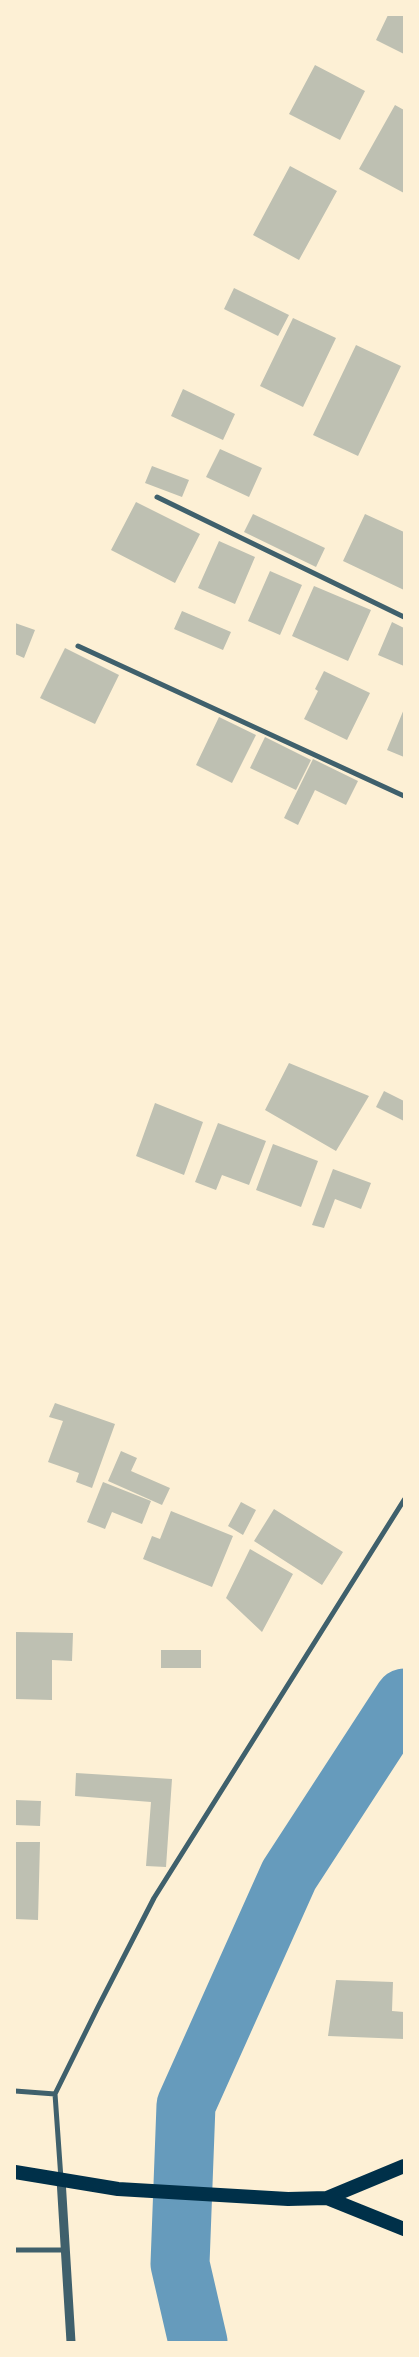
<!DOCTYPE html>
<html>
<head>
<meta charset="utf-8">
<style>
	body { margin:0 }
	#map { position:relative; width:419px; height:2357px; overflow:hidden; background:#fdf0d5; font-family:Figtree,sans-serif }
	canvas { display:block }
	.frame { position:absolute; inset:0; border:16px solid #fdf0d5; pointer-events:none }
</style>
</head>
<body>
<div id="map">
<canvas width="419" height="2357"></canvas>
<div class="frame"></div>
</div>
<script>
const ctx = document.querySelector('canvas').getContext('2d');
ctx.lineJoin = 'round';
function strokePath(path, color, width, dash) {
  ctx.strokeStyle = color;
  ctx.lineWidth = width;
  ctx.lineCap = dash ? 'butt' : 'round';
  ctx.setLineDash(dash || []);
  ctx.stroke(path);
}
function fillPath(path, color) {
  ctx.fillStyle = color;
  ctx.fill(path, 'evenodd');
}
strokePath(new Path2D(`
	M198,2342L180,2264L186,2105L289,1875L404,1698`), '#669bbc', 59);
fillPath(new Path2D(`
	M388,15H404V54L376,40Z
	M315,65L365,91L340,140L289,114Z
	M395,105L404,110V193L359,169Z
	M290,166L337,191L299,260L253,235Z
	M234,288L289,315L278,336L224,309Z
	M293,318L336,338L303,407L260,386Z
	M356,345L401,366L358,456L313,435Z
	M183,389L235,414L223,440L171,416Z
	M220,449L262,468L249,497L206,477Z
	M152,466L189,480L182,497L145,483Z
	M136,502L200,534L175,583L111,550Z
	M253,514L325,548L316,567L244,532Z
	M365,514L404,532V590L343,561Z
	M219,541L255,557L235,604L198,588Z
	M270,571L302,585L280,635L248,621Z
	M314,586L371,610L348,661L292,636Z
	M182,611L231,632L223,650L174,629Z
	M392,622L404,628V666L378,655Z
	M15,623L35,630L24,658L15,654Z
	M65,648L119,675L95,724L40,698Z
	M324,671L370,693L347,740L304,719L318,691L315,689Z
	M404,709V757L387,750Z
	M219,717L256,735L232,783L196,765Z
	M265,737L311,760L296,790L250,768Z
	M313,759L358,781L346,805L315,790L298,825L284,818Z
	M289,1063L369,1096L336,1151L265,1110Z
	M384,1091L404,1101V1121L376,1107Z
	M155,1103L203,1122L184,1175L136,1156Z
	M218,1123L266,1141L249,1185L222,1175L216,1190L195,1182Z
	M273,1144L318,1161L301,1207L256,1190Z
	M333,1169L371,1183L361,1209L335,1199L324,1228L312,1225Z
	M55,1403L115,1424L92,1488L76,1482L79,1473L48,1462L63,1421L49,1417Z
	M121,1451L137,1458L131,1471L170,1488L162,1505L108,1481Z
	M103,1482L151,1501L142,1524L112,1512L105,1529L87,1522Z
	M241,1502L256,1510L243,1535L228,1526Z
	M274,1509L343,1552L322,1585L254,1541Z
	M171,1511L233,1536L212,1587L143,1559L152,1536L160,1539Z
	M250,1549L293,1574L262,1632L226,1598Z
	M15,1632L73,1633L72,1661L52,1660V1700L15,1699Z
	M161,1650H201V1668H161Z
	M76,1773L172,1779L166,1867L146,1866L151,1802L75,1796Z
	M15,1800L41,1801L40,1826L15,1825Z
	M15,1842H40L38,1920L15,1919Z
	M336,1980L393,1982L392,2011L404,2012V2039L328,2036Z`), '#bec0b2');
strokePath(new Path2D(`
	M157,497L404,617
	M78,646L404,796
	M15,2091L55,2094
	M61,2179L55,2094L98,2007L154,1898L404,1500
	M15,2250H65`), '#3f606c', 5);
strokePath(new Path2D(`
	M61,2179L71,2342`), '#3f606c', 9);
strokePath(new Path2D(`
	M15,2172L118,2189L288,2199L327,2198L404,2166
	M327,2198L404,2229`), '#003049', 14);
</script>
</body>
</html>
